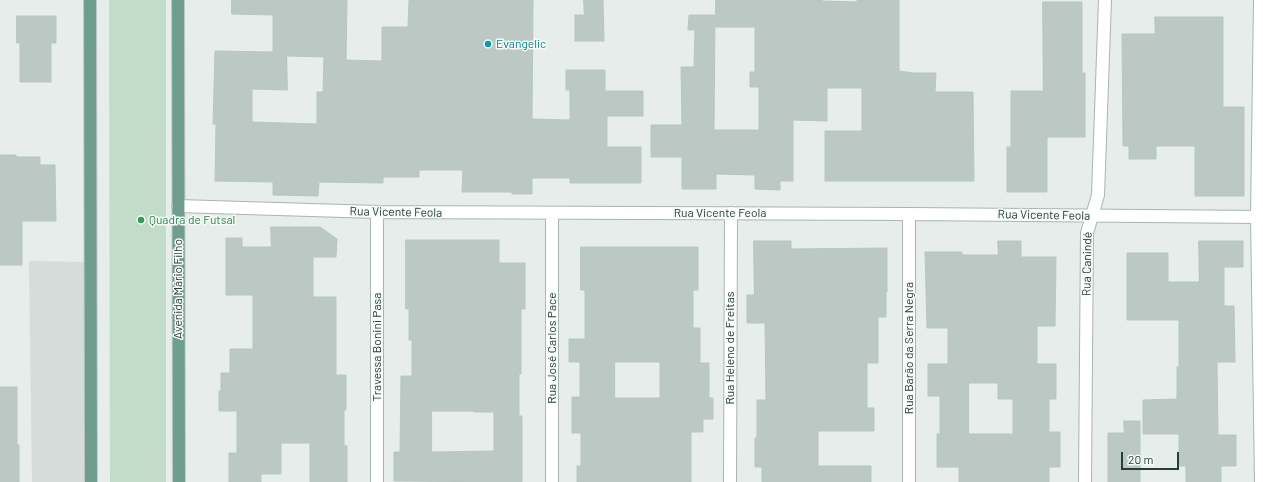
<!DOCTYPE html>
<html>
<head>
<meta charset="utf-8">
<style>
	body { margin:0 }
	#map { position:relative; width:1263px; height:482px; overflow:hidden; background:#e6edea; font-family:Barlow,sans-serif }
	canvas { display:block }
	.scale { position:absolute; left:1121px; top:452px; width:58px; height:18px; box-sizing:border-box; border:2px solid #273e37; border-top:0; padding-left:5px; font-size:12px; line-height:14px; white-space:nowrap; color:#273e37; -webkit-text-stroke:3px #f6faf8; paint-order:stroke }
</style>
</head>
<body>
<div id="map">
<canvas width="1263" height="482"></canvas>
<div class="scale">20 m</div>
</div>
<script>
const ctx = document.querySelector('canvas').getContext('2d');
ctx.lineJoin = 'round';
function fillPath(path, color) {
  ctx.fillStyle = color;
  ctx.fill(path, 'evenodd');
}
function strokePath(path, color, width, dash) {
  ctx.strokeStyle = color;
  ctx.lineWidth = width;
  ctx.lineCap = dash ? 'butt' : 'round';
  ctx.setLineDash(dash || []);
  ctx.stroke(path);
}
function drawText(font, color, halo, rows, align = 'center') {
  ctx.font = font + ' Barlow,sans-serif';
  ctx.lineWidth = 3;
  ctx.setLineDash([]);
  ctx.textBaseline = 'middle';
  ctx.strokeStyle = halo;
  ctx.fillStyle = color;
  for (const [text, x, y, turn = 0] of rows) {
    ctx.save();
    ctx.translate(x, y);
    ctx.rotate((+turn || 0) * Math.PI / 180);
    ctx.textAlign = isNaN(turn) ? turn : align;
    if (halo) ctx.strokeText(text, 0, 0);
    ctx.fillText(text, 0, 0);
    ctx.restore();
  }
}
fillPath(new Path2D(`
	M29,261L84,262V482H32Z`), '#d4ddd9');
fillPath(new Path2D(`
	M109,0H166V482H110Z`), '#c1dcc8');
const building = new Path2D(`
	M232,0H347L346,60L382,61V27H408L409,0H533L532,119L570,120V90H566V70H605V91H643V116H607V147H641V183H570V178H532V194H512V192H462L463,170H419V177H383V183L319,182L318,196L273,195V182L215,181L216,124H213L215,51L273,52V15L232,14ZM287,56L324,57L323,92H317V124L252,122V89L287,90Z
	M584,0H603L604,41H575V15H584Z
	M716,0H822V1L857,2V0H899V71L913,73H936L935,92H973L974,181H825V131H862V88H827V121L793,120V181H780V190L755,189V175L716,174V189H682V157H651V125H682L681,67H694L695,30H688L689,15H715L714,130H759V87H750V72H755V27H716Z
	M1043,2H1082V73H1085V137H1047V192H1007V147H1011V91H1043Z
	M17,16H56V43H51V82H20V43H17Z
	M1155,17H1223V107H1244V196H1195V146H1156V159H1129V146H1123L1122,34H1155Z
	M0,155H16V157H40V165H55L56,221H22V265H0Z
	M271,227H320L337,239L336,257H313V297H336V375H346V410H344V446H347V482H310V443H281V474H261V482H229V453H237V411H219V391H221V373H230V349H253V295H226V238H242V247H271Z
	M406,240H499V263H525V309H521V374H519V416H522V482L394,481V452H400L401,376H412V340H409V309H406ZM432,411H474V412H494V451L432,452Z
	M754,241H791V249L887,248V292H886V317H878V363H867V408H874V431H818V466H871V482H762V467H755V438H757V400H766L765,323H747V295H754Z
	M998,241H1021V257H1056L1055,326H1037V364H1056V399H1049V432H1060V467H1049V482H959V467H937V434H940V396H928V364H948V328H927L925,252H962V255H998ZM969,383H998V399H1013V434H969Z
	M1199,241H1243V267H1224V306H1234L1235,362H1217L1218,435H1236V466H1221V482H1186V466H1179V434H1143V400L1177,399V367H1179V320H1127V253H1168V282H1199Z
	M581,247H698V290H693V328H700V363H709V398H713V419H703V432H691V482H577V466H581V433H572V397H580V362H569V339H585V290H581ZM615,362H660V398H615Z
	M0,387H17V445H19V482H0Z
	M1124,421H1140V482H1108V433H1124Z`);
fillPath(building, '#bbc8c3');
strokePath(building, '#b9c6c0', 1);
const minor = new Path2D(`
	M1260,0L1257,217L1261,482
	M178,206L377,212L909,214L1263,217
	M377,212V482
	M552,482V213
	M730,482L731,213
	M909,482V214
	M1085,482L1087,233L1098,195L1105,0`);
const major = new Path2D(`
	M90,0L91,482
	M178,0L179,482`);
strokePath(minor, '#a9b5b1', 14);
strokePath(major, '#c3c9c7', 14);
strokePath(minor, '#fff', 12);
strokePath(major, '#6f9e90', 12);
for (const [x, y, r, color] of [
	[488,44,4,"#0f9aa8"],
	[141,220,4,"#2e9e5b"]
]) {
  const dot = new Path2D();
  dot.arc(x, y, r, 0, 2 * Math.PI);
  ctx.fillStyle = color;
  ctx.fill(dot);
  strokePath(dot, '#f6faf8', 1.5);
}
drawText('12px', '#0d838f', '#f6faf8', [
	["Evangelic",496,44]
], 'left');
drawText('12px', '#273e37', '#f6faf8', [
	["Rua Vicente Feola",396,212,1],
	["Rua Vicente Feola",720,213],
	["Rua Vicente Feola",1044,215,1],
	["Rua Canindé",1087,264,-89],
	["Avenida Mário Filho",178,289,-90],
	["Travessa Bonini Pasa",377,347,-90],
	["Rua José Carlos Pace",552,348,-90],
	["Rua Heleno de Freitas",730,348,-90],
	["Rua Barão da Serra Negra",909,348,-90]
]);
drawText('12px', '#27864d', '#f6faf8', [
	["Quadra de Futsal",149,220]
], 'left');
</script>
</body>
</html>
